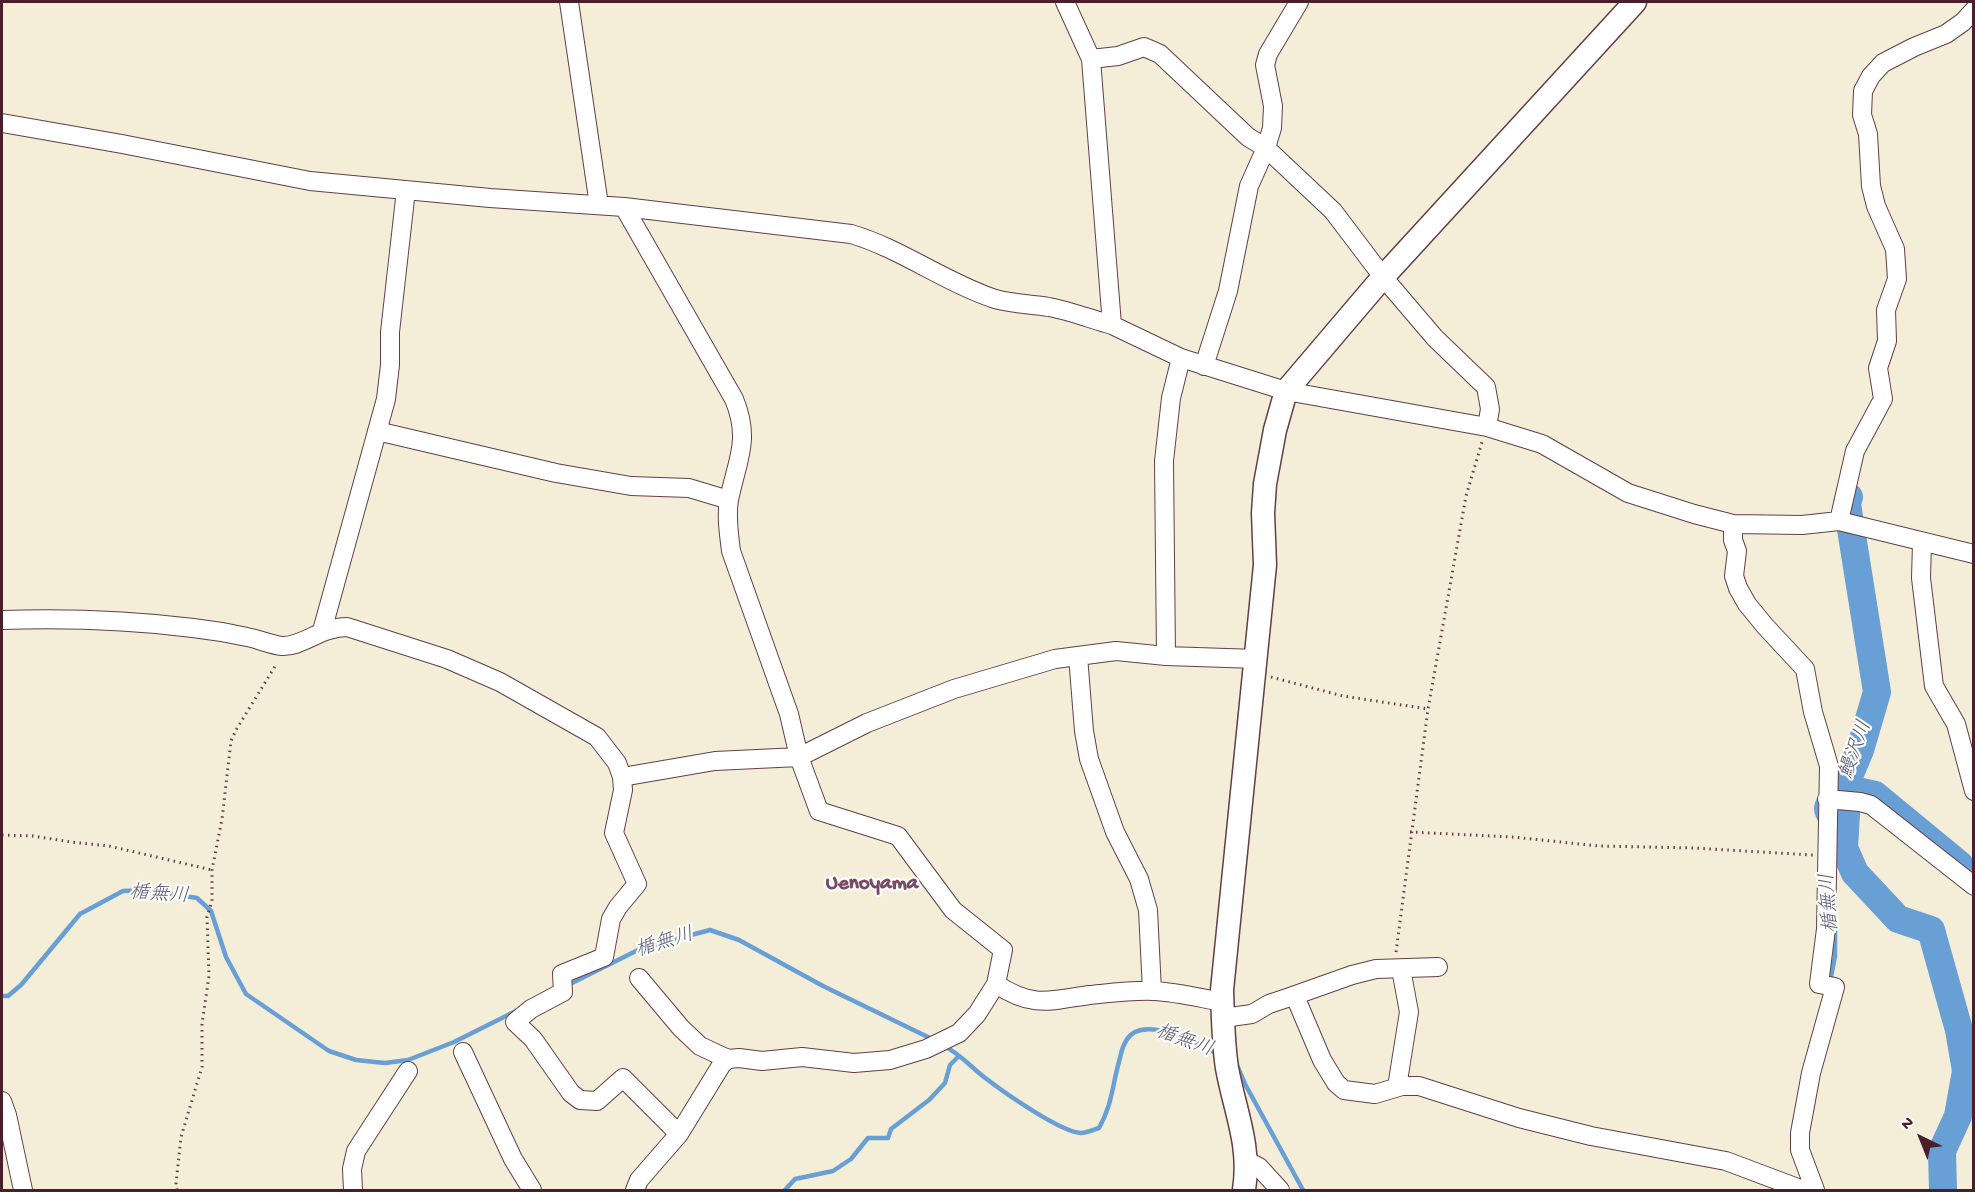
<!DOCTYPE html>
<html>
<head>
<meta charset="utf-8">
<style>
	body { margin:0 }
	#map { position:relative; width:1975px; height:1192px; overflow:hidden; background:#f4eed9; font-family:"Gochi Hand",sans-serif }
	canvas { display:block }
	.frame { position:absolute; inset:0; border:3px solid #4a1f2b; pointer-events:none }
	.north { position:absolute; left:1891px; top:1108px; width:60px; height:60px; -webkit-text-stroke:4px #fdfcf7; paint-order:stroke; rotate:317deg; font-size:16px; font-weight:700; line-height:24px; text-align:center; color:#4a1f2b }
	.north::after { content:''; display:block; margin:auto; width:21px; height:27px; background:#4a1f2b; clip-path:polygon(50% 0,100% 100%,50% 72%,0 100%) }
</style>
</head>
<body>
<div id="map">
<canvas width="1975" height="1192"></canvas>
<div class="frame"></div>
<div class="north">N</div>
</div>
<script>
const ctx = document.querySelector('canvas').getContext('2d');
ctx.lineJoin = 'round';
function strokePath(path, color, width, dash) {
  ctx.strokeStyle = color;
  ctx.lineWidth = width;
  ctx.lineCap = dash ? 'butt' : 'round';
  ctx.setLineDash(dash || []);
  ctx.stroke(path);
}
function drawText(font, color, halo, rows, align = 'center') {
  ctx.font = font + ' "Gochi Hand","Klee One",sans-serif';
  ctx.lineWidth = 4.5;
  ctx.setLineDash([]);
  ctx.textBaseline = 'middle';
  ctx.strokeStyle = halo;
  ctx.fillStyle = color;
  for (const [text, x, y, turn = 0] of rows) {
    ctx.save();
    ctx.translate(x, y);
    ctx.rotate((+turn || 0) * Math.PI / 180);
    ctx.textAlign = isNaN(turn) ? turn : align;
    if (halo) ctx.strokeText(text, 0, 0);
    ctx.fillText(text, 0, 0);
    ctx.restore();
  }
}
strokePath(new Path2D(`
	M1832,791L1844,788
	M1821,822C1815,812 1814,805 1822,795
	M1830,982L1835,956V925
	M568,985L642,948L710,930L739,940L823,986L934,1040
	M2,996H8L21,985L80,914L123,891L148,890L197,898L211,911L226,957L246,994L329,1051L356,1060L385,1063L408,1060L454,1042L518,1010
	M944,1046C959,1053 971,1067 984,1077C1002,1091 1060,1132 1081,1133C1086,1133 1093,1130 1099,1128C1113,1103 1112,1085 1120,1058C1121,1053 1123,1046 1126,1041C1141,1013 1198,1043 1218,1054
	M1236,1063L1245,1084L1303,1190
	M785,1190L795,1179L833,1171L851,1159L868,1138H888L891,1129L929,1100L945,1083L950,1065L959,1056`), '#689fd5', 4.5);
strokePath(new Path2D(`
	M1849,497L1847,504L1877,692L1860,750L1844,788L1846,814L1844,848L1855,873L1898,919L1931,930L1959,1030L1966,1071L1958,1116L1942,1151L1943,1190
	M1844,788L1875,795L1960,865`), '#689fd5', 28);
const minor = new Path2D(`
	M569,2L599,205
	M1065,2L1091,59L1112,325L1181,358L1286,391L1487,427L1542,444L1628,493L1694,514L1733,524L1802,525L1839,521L1974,554
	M1091,59L1118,56L1144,47L1160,54L1248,137L1266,148L1333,211L1383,277L1435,338L1486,387L1490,409L1487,427
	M2,123L122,144L310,181L490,198L624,207L851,234C902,249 944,282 995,299C1013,304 1031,304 1049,307C1070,311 1091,319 1112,325
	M624,207L734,399C751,440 737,460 729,500C726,517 729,534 731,551L789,714L799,757L867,723L954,689L1055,659L1116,651L1166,656L1257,659
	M1204,366L1228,291L1249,186L1266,148L1272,128L1273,106L1265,65L1268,54L1299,2
	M377,431L556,473L631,486L689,488L729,500
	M1839,521L1855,451L1883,399L1878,368L1887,341L1886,310L1897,279L1895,249L1876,206L1871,186L1868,134L1862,115L1863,91L1871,76L1883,63L1914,47L1946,34L1963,22L1974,10
	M1733,524V540L1737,551L1734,576L1738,588L1747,604L1765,626L1805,669L1813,712L1829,766L1826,929L1819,984L1835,987L1811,1073L1800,1133V1150L1815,1190
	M1922,543L1921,578L1934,686L1956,724L1974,791
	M2,620C65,618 129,620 193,628C211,630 229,633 247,637C258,639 271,645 282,646C302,647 321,627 347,627L447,659L500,682L597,737L617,763L622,777L623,790L614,833L637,884L618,907L611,919L604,957L562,974L563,992L531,1009L515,1022L533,1039L571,1093L580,1100L597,1101L623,1078L679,1134
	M322,631L386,399L390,365V332L406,190
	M1078,656L1084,731L1089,759L1115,832L1139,879L1148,910L1152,991
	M1166,656L1164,461L1171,398L1181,358
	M622,777L715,761L799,757L819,811L898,836L953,910L1003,950L996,984L977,1014L959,1033L926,1049L890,1060L854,1063L802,1057L762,1061L739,1058L728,1059L722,1064L679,1134L639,1180L635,1190
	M1827,799L1860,802L1871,805L1974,886
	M639,978L681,1028L700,1046L728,1059
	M996,984C1032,1008 1049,1001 1089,995C1110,993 1132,990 1154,991C1176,992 1200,998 1223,1002
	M1290,997L1352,975L1376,969L1438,967
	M1223,1018L1252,1014L1269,1004L1290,997L1297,1001L1322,1060L1336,1083L1344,1090L1375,1094L1402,1086H1419L1519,1118L1591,1136L1726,1161L1803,1190
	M463,1052L513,1159L532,1190
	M1397,1087L1409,1012L1401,969
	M2,1101L7,1115L23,1190
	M1247,1161L1259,1167L1280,1190
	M353,1190L352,1169L356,1151L408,1071`);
const tertiary = new Path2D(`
	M1244,1190C1251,1145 1235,1112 1227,1068C1223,1042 1223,1017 1222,990L1265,565L1263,513L1265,484L1275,430L1286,391L1383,277L1635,2`);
strokePath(minor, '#643e45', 20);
strokePath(tertiary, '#643e45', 25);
strokePath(new Path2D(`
	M1271,677L1343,696L1428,709
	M1410,832L1512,837L1599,846L1693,848L1813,855
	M2,835L33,836L71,842L109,846L212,870
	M1396,952L1428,709L1466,496L1482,442
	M177,1190L176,1184L181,1137L202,1067V1024L209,976L207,917L212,901V870L222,819L231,741L236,730L277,663`), '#643e45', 3, [1.5, 4.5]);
strokePath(minor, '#fff', 18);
strokePath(tertiary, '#fff', 22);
drawText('italic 20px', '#585977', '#fdfcf7', [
	["鰻沢川",1857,750,-70],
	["楯無川",159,896,4],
	["楯無川",1831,903,-94],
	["楯無川",665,944,-17],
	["楯無川",1184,1042,20]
]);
drawText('bold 21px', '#784a68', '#fdfcf7', [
	["Uenoyama",872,885]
]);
</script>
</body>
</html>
